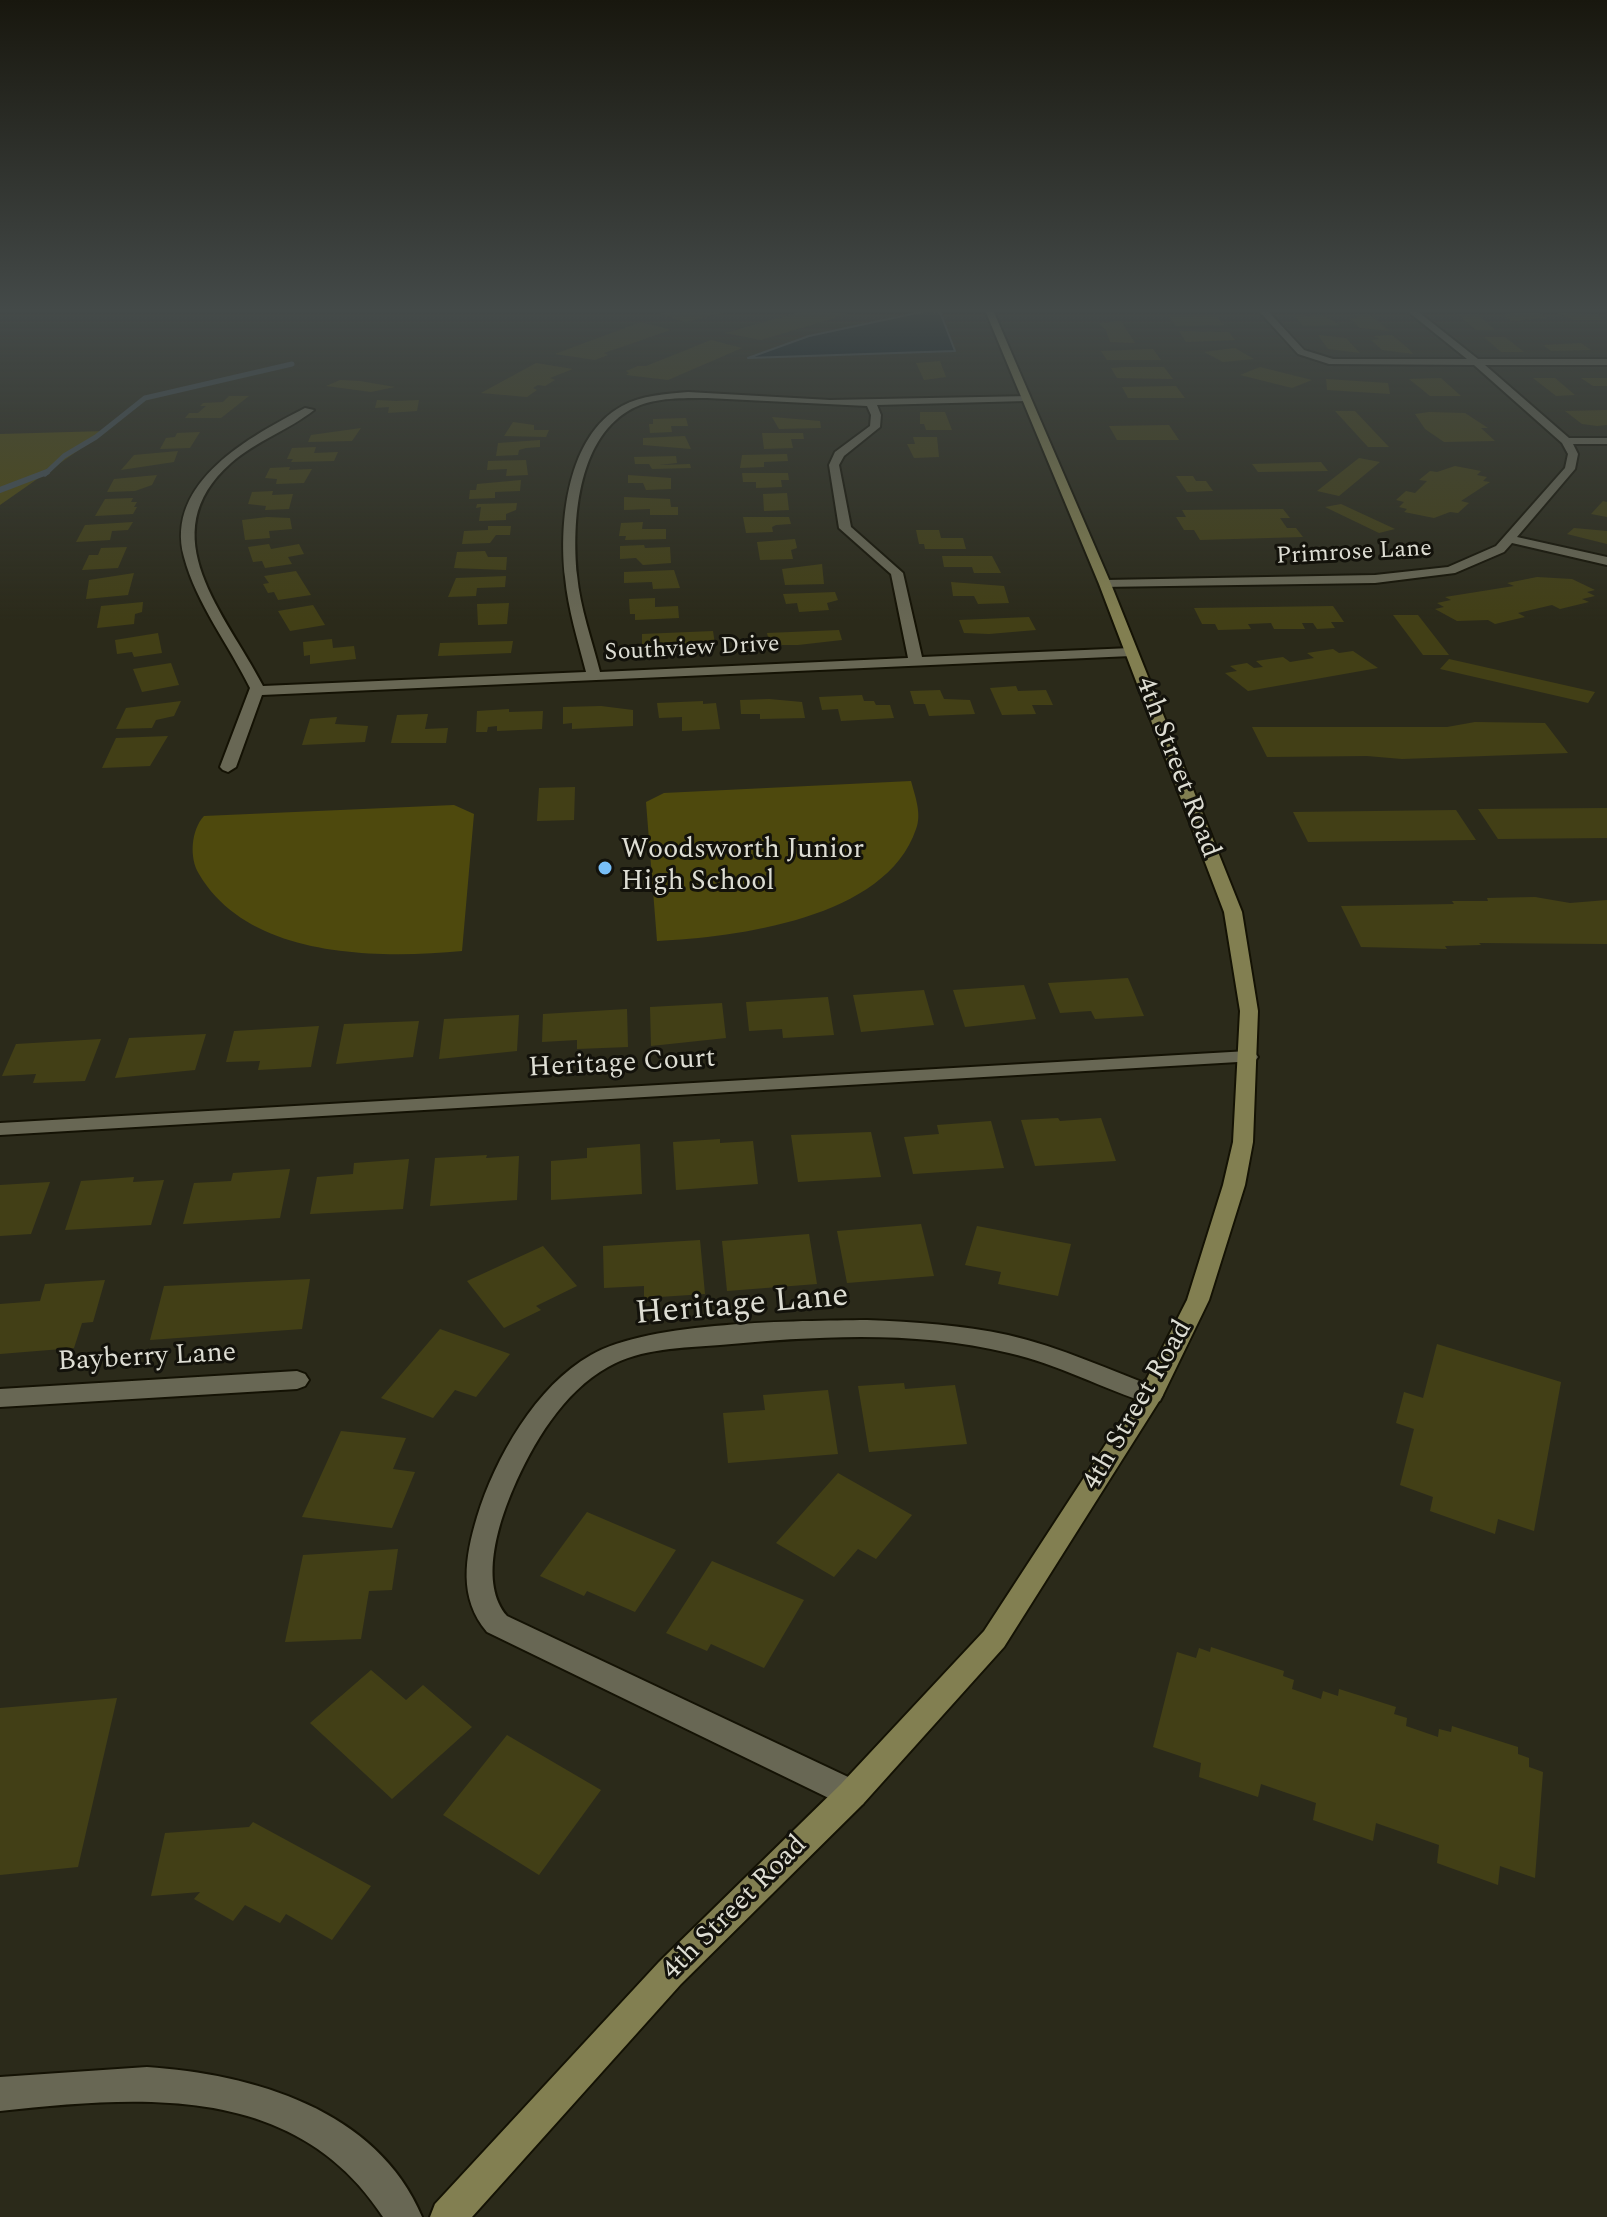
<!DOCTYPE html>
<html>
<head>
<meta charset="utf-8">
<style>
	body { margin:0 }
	canvas { display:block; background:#2b2a1a }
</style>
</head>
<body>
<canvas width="1607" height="2217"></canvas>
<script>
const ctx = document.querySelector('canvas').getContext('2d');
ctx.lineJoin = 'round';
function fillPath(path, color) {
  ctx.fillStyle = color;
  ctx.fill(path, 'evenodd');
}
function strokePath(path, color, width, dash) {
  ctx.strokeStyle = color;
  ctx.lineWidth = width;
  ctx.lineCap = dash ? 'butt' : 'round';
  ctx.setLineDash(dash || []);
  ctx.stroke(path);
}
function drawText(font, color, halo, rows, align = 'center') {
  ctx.font = font + ' Spectral,serif';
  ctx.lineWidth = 6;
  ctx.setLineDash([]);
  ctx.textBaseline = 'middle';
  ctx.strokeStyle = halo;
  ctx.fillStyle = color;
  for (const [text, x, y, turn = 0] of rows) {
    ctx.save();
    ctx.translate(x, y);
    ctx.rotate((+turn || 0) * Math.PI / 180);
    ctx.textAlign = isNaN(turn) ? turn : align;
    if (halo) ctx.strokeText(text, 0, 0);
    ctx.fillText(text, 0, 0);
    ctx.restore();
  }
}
fillPath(new Path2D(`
	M106,431L0,505V434Z
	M911,781C915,796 922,814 916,829C886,919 736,937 657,941L646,802L664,793Z
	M454,805L474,814L462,951C376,959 248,958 199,874C189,858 191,830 204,816Z`), '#4e490d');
const water = new Path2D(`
	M926,311L940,312L955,351L748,358L809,336Z`);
fillPath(water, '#021523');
strokePath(water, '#445158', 2);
strokePath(new Path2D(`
	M45,474L64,456L96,437L145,398L292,364`), '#445158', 5);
strokePath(new Path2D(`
	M0,490L47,472`), '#445158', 6);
fillPath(new Path2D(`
	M670,310H731V311L686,322L659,314Z
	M807,310L848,314L761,340L725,333Z
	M1519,313H1539L1547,318L1511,321L1502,314Z
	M1557,313L1597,314L1605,320H1573Z
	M1322,314L1340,325L1303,326L1295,317Z
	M1353,314H1370L1389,331L1360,328L1349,318H1357Z
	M1457,314H1477L1495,330H1476Z
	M1168,316L1217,317L1224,325L1176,326Z
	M1121,321L1135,343L1110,342L1106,330L1098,323Z
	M641,322L671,330L604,353L608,355L595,360L555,354Z
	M1179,331L1229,332L1235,340L1186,342Z
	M1318,335L1346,338L1360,353L1328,349Z
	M1392,335L1410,350L1413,354L1382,350L1371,340L1379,339L1374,336Z
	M1484,337H1505L1524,352H1501Z
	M711,340L742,348L668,380L626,375L629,373L626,371L638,366H646Z
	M1581,343L1591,350L1551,351L1543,345Z
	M1235,348L1254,359L1223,362L1204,352Z
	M1153,349L1161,360H1107L1101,351Z
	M940,361L946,377L924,380L916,363Z
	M536,363L573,369L555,376L550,378L555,380L545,386L538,385L533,388L537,390L527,397L481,393Z
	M1124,367H1164L1173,379L1117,378L1111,368Z
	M1260,367L1312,380L1292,388L1240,375Z
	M1441,378L1461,396H1430L1409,379Z
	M1533,378H1555L1575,395L1556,396Z
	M1581,378H1607V386H1593Z
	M1326,379L1388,383L1390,394L1327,390Z
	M340,380L360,381L395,387L371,392L326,386Z
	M1176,386L1185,398H1128L1122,387Z
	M229,396H249L221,418H185L189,413H198L206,406H200L203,403L223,402Z
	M377,400L396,401L419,400L417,411L388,413L389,407L375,408Z
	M1607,410V425L1597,426L1582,424L1565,411Z
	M1335,411H1355L1389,447H1368Z
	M920,412H945L952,430H926L924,424H920Z
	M1429,412L1465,413L1488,428H1481L1495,441L1444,442L1425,429L1415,414Z
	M772,417L820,421L821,428L779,429Z
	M686,418L688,426H671L672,432L650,433L649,424H653V419Z
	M513,422L534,425V430H549L546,437L504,436Z
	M1169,425L1179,440H1117L1109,426Z
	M361,428L352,441L308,442L311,435Z
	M200,432L190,448L160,449L166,438L175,437L177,433Z
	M762,433H803L804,439H791L793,448L764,449Z
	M685,436L691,449L643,445V438Z
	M913,437H937L939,457L914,458L907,444H915Z
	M540,440V447L526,448L519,450L518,455L496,456L498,443Z
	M316,447L314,453L338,452L334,461L291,462L293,459H287L292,448Z
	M178,451L174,462L121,470L134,455Z
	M787,454L788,461L764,462V467L740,468L742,455Z
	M676,456L677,463L659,465L690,464L691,468L652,469L649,464H635L634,457Z
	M1359,458L1380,462L1339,496L1317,491Z
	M526,460L528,475L506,476L507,469L487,470L488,461Z
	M1321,462L1328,471L1258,472L1252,464Z
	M1455,466L1481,471L1477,475L1487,477L1483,481L1490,482L1461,501L1469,503L1458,513L1450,512L1434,518L1404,512L1407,509L1399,507L1404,502L1396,500L1406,491L1415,493L1427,481L1419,480L1430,471L1437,472Z
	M290,467L289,470L312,469L304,483L276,484L277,479L265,478L270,468Z
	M742,473H788L789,480H781L782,487L756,488V482H743Z
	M157,475L152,485L135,491L107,492L114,479Z
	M628,475L671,478V489L646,490L643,483H628Z
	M1176,476H1193L1196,481H1206L1213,491L1187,492Z
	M521,480L520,491L495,492V498L469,499L470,490H476L477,484Z
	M273,491L272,495L293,494L289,509L265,510L266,506L248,504L252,492Z
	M787,493L789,510L764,511L763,494Z
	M624,497L670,499L671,507H678V515H650V509L624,510Z
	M133,498L131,502H137L134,507H137L133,514L95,516L105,499Z
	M1603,501L1607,502V517L1591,514Z
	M517,503L516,510L506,514V520L479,521L481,507L476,508L477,504Z
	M1341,504L1395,529L1379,533L1325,507Z
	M1283,509L1290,518H1280L1287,528H1296L1303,537L1200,540L1194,530H1184L1176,517H1186L1182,510Z
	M267,517L290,518L292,529L269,531L270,538L245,540L242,520Z
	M743,517H789L791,524L776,525L772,527L773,532L746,533Z
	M133,522L128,530L112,531L110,540L76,542L85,525Z
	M643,522L642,529H666V539L625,540L626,536H619L621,523Z
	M488,526H511L510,535H496L490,543L462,544L464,531L488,530Z
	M1574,528L1607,531V544L1567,534Z
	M916,530H939L941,538H963L966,549H925L924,544H919Z
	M795,539L797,548L791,550L793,559L760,560L757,542Z
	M269,544L271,549L299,544L304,554L288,557L292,564L265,568L262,561L253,562L248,547Z
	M644,545L645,548L670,547L671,563L643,565L636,558L620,559V546Z
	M127,547L118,568L82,570L89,555H98L101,548Z
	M485,551L488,557H507L506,570L454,568L457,552Z
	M942,556H992L1001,573H974L972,567H944Z
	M822,564L824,584L785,585L782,569Z
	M674,570L680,588L653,589L652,582L624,583V572Z
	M296,571L311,595L278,600L274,592L268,593L263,584L269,583L264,576Z
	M134,573L128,595L86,599L89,580Z
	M506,576L505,587L477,588L476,596L448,597L456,578Z
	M1537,577L1572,579L1595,590L1587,592L1595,596L1582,599L1589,602L1560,609L1552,605L1518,613L1525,617L1495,624L1488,620L1457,621L1435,609L1444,607L1437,603L1451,600L1445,597L1514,586L1507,583Z
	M951,582L1004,586L1009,603L978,604L974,596H953Z
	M835,592L838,600L827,603L829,610L799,612L797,603L786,604L783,594Z
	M655,598V607L678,606L679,618L635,620V614H630L629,599Z
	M143,602L142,612L135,614L134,624L97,628L101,606Z
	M509,603L507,624L478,625L477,604Z
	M313,605L325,625L290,631L278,611Z
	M1333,606L1344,622H1331L1335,628L1317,629L1313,623H1302L1305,629H1274L1271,623L1248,624L1251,629L1218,630L1215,624H1202L1194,608Z
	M1393,615H1418L1449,655H1423Z
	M1029,617L1036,630L989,634L964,633L959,620Z
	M839,630L842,640L798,645H770L767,633Z
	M713,631L715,644L642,647V634Z
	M158,633L162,653L134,657L132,652L117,654L115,640Z
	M332,639L333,648L354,646L356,659L310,664V655L304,656L303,642Z
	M513,641L511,653L438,656L440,643Z
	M1333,649L1339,653L1353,651L1378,668L1248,691L1225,673L1237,671L1230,666L1247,663L1254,668L1263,667L1256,661L1283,657L1290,662L1314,658L1307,653Z
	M1449,659L1595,692L1588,703L1440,669Z
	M171,663L179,685L142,692L133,669Z
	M1016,686L1018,691L1046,690L1053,705H1032L1036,714L1002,715L990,688Z
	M940,690L944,699L970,700L975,714L929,716L925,704H914L910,691Z
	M862,695L864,701H874L876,705H890L894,718L841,721L838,709L822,710L819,697Z
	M769,699L802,702L805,718L760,719V714H741L740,700Z
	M181,701L174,716L156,720L152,728L116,729L126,708Z
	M703,701V704L716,703L720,729L682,731V717L659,718L657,703Z
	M601,706L633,710V726L572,729V723L563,724V707Z
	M509,709V712L543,711L542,729L497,731V726L488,727L487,732H476L477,711Z
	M428,714L425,729L448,728L446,743H391L397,715Z
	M337,717L335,724L368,726L365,742L302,745L310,719Z
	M1475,722L1545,723L1568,753L1402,759L1367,756L1267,757L1252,727H1447Z
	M168,736L150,766L102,768L116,738Z
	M575,787L574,820L537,821L539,788Z
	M1607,808V838L1498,839L1478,809Z
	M1456,810L1476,840L1308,842L1293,812Z
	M1535,897L1570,903L1607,900V944L1479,943L1481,945L1445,946L1447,949L1361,947L1341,906L1454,904L1452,901H1488L1487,898Z
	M1128,978L1144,1016L1095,1019L1091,1011L1060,1013L1048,983Z
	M1024,985L1036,1019L965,1027L953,990Z
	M924,990L934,1025L861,1032L853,995Z
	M828,997L834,1035L783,1038L782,1029L749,1031L746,1002Z
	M722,1003L726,1038L651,1046L650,1007Z
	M627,1009L628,1047L577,1049V1040L542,1042L543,1014Z
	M519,1015L517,1051L439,1059L444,1019Z
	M419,1021L413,1057L336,1064L344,1024Z
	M319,1026L311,1067L258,1070L260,1061L226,1062L234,1031Z
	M206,1034L195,1070L115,1078L129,1038Z
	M101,1039L85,1081L33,1083L36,1074L2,1076L16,1044Z
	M1058,1118L1060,1121L1101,1118L1116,1161L1035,1166L1021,1120Z
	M991,1121L1004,1168L913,1174L904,1137L939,1134L937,1125Z
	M871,1132L881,1177L798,1182L791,1135Z
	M720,1139V1143L753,1141L758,1184L676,1190L673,1142Z
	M640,1144L642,1194L551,1200V1161L587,1158V1148Z
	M487,1155L486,1158L519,1156L517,1200L430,1206L435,1158Z
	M409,1159L403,1209L310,1214L317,1177L353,1174L354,1163Z
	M290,1169L280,1218L183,1224L194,1183L231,1181L233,1173Z
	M134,1177L133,1182L164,1180L151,1225L65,1230L81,1181Z
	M50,1182L31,1234L0,1236V1185Z
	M921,1224L934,1276L847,1283L837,1231Z
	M977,1226L1071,1244L1058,1296L998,1284L1001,1272L965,1265Z
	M809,1234L817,1284L727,1291L722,1241Z
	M700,1240L705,1294L644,1298V1286L604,1288L603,1246Z
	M543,1246L577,1286L536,1306L541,1310L504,1328L467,1281Z
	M310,1279L302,1329L150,1340L164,1286Z
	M105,1280L93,1322L82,1323L74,1348L0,1354V1304L40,1301L45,1284Z
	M440,1329L510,1354L476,1397L455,1390L433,1418L381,1398Z
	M1437,1344L1561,1382L1534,1531L1498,1519L1495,1534L1430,1511L1433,1497L1400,1485L1414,1429L1396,1423L1404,1392L1423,1398Z
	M904,1383L905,1389L955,1385L967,1444L869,1452L858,1386Z
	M828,1390L838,1454L728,1463L723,1413L765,1410L763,1395Z
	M341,1431L406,1438L393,1469L415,1472L392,1528L302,1517Z
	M838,1473L912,1515L876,1559L858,1549L834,1577L776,1543Z
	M587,1512L676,1550L635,1612L587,1591L584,1596L540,1576Z
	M398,1549L392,1590L369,1591L361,1639L285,1642L303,1555Z
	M712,1561L804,1600L764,1668L711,1644L707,1651L666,1633Z
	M1211,1647L1284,1671L1283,1676L1294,1680L1292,1689L1321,1699L1323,1691L1338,1696L1339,1689L1396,1707L1394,1714L1407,1718L1406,1726L1438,1737L1439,1729L1451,1732L1452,1726L1518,1747V1754L1529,1758V1767L1543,1772L1535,1878L1500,1866L1498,1885L1437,1863L1439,1845L1376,1823L1373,1841L1313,1820L1316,1803L1261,1784L1258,1797L1199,1777L1201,1763L1153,1747L1177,1652L1196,1658L1199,1648L1210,1652Z
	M371,1670L406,1700L423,1685L472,1727L392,1799L310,1723Z
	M117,1698L78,1867L0,1875V1708Z
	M507,1735L601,1790L539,1875L443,1815Z
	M253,1822L371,1886L332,1940L286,1914L280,1923L245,1905L233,1921L194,1899L200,1892L151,1896L165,1833L249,1827Z`), '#423f16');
const street = new Path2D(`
	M1258,310H1267L1304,350L1333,359H1467L1406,310H1416L1478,359H1607V365H1485L1569,438H1607V444H1573L1578,454L1575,469L1517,537L1607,557V565L1512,543L1504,552L1455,573L1375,583L1101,587V581L1105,580L1375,575L1448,567L1496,546L1565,468L1568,454L1562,443L1474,365L1329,364L1298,354Z
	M688,392L830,400L1030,396L1026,401L877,405L881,415L880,427L844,456L839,465L851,527L903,573L922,657L1131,648L1138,652L1131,656L262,695L236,767L228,772L223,770L220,767L250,688C229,645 196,603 184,557C164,482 251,436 305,408L314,410C289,430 256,441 231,463C149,535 226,614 263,686L586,672C578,641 568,609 565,577C559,522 567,436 622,406C642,395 666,394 688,392ZM707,398L867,406L871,415L870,426L835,452L829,465L839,528L891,574L908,658L600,672C592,640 580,608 577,575C572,522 577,442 628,411C651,397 681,398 707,398Z
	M1248,1051L1255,1053L1258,1057L1255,1061L0,1135V1123Z
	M867,1320C915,1322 962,1325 1008,1335C1060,1347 1110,1370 1160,1389L1163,1395L1160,1401L1151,1404C1103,1389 1058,1364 1009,1353C915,1330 816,1336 720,1345C683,1348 641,1348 608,1367C563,1392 533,1443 513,1489C498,1524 479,1584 507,1616L863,1784L867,1794L863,1804L852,1808L841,1804L487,1632C458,1598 465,1557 477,1517C495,1458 536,1386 591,1355C650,1321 797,1321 867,1320Z
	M297,1371L305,1374L309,1380L305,1386L297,1389L0,1407V1389Z
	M147,2067C252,2074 377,2109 422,2217H383C295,2082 141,2096 0,2111V2077Z`);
const secondary = new Path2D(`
	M985,310H993L1111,584L1242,912L1258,1011L1253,1142L1245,1185L1209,1300L1163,1395L1004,1647L863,1804L681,1984L472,2217H430L435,2204L659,1962L841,1784L984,1631L1141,1390L1187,1300L1223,1185L1233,1142L1240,1011L1224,912L1099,584Z`);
strokePath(street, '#141204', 4);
strokePath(secondary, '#141204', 4);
fillPath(street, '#686754');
fillPath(secondary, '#827f51');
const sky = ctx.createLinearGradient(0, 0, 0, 621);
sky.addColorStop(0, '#18170e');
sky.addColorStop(0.5, '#444a49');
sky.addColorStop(1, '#444a4900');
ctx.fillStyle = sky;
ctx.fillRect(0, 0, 1607, 621);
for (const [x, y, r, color] of [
	[605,868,8,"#78bff7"]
]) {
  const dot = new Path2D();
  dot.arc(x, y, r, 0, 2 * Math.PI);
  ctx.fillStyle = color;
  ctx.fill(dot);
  strokePath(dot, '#13120b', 3);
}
drawText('24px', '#ddddd3', '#13120b', [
	["Primrose Lane",1354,554,-3],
	["Southview Drive",692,650,-3]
]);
drawText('28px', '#ddddd3', '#13120b', [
	["4th Street Road",1176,768,69],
	["Heritage Court",622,1065,-3],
	["Bayberry Lane",147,1359,-3],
	["4th Street Road",1139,1406,-60],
	["4th Street Road",736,1909,-45]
]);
drawText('28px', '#ddddd3', '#13120b', [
	["Woodsworth Junior",621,852],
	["High School",621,884]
], 'left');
drawText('34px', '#ddddd3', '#13120b', [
	["Heritage Lane",742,1307,-5]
]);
</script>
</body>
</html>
